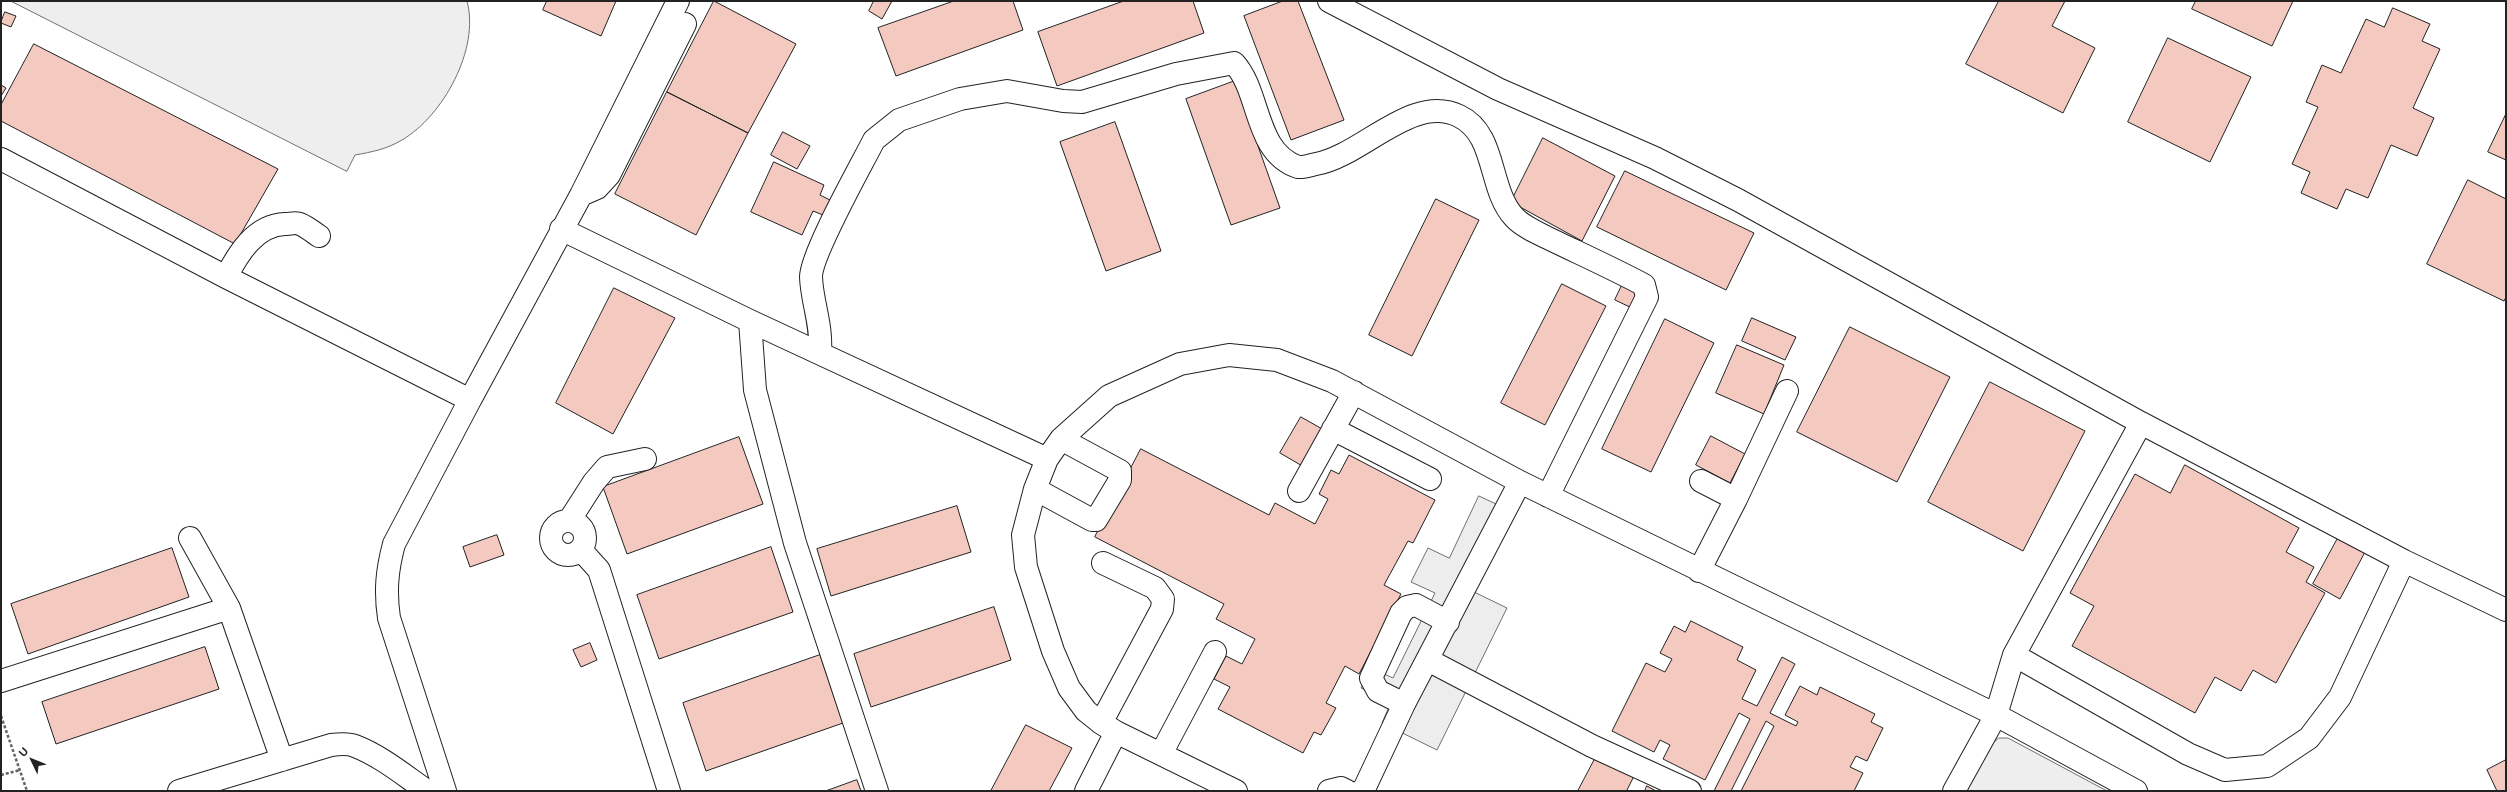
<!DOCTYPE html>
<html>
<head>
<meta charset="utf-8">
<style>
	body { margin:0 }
	#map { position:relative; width:2507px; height:792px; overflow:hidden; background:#fff; font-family:Arial,sans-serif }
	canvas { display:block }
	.frame { position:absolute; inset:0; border:2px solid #222; pointer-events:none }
	.north { position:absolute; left:12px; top:740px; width:40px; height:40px; -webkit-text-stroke:3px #fff; paint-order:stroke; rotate:313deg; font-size:11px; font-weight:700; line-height:16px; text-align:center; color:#222 }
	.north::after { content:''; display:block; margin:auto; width:14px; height:18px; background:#222; clip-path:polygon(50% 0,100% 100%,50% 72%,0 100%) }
</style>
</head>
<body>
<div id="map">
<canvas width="2507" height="792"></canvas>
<div class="frame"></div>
<div class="north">U</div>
</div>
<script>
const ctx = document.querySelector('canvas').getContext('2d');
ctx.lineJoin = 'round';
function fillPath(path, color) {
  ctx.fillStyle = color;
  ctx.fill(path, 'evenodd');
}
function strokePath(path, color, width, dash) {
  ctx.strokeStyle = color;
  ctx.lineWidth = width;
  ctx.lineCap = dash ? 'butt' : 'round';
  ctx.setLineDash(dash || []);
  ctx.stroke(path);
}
const green = new Path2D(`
	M11,1H467C480,49 443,116 402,140C387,149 372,152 355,155L347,171Z
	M1999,738H2008L2107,791H1965L1992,744Z`);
fillPath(green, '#eee');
strokePath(green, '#6f6f6f', 1);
const parking = new Path2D(`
	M1479,496L1511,511L1472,591L1507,608L1437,750L1382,723L1391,702L1361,688L1371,668L1393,678L1435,593L1411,582L1428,548L1449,558Z`);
fillPath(parking, '#ededed');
strokePath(parking, '#6f6f6f', 1);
const building = new Path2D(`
	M547,1H616L601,36L543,10Z
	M714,1L796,44L748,133L667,92Z
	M874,1H892L882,19L869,11Z
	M954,1H1013L1023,30L896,76L878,28Z
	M1124,1H1193L1204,33L1057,86L1038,32Z
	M1283,1H1298L1344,120L1291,140L1244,16Z
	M1999,1H2065L2052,26L2095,48L2063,113L1966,64Z
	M2196,1H2293L2272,46L2192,9Z
	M2393,8L2430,24L2422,41L2440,49L2413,108L2434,118L2417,156L2391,145L2368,198L2346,189L2337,209L2301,193L2310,172L2292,164L2318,107L2306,102L2322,65L2341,73L2366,19L2384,27Z
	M5,12L16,16L11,27L1,23Z
	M2168,38L2251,77L2210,162L2128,122Z
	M34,44L278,169L235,244L1,121V105Z
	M1235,81L1280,208L1231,225L1186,99Z
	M1,85L6,88L1,96Z
	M667,92L748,133L696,235L615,194Z
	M2506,114V160L2488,152Z
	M1115,122L1161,251L1106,271L1060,142Z
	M783,132L810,146L797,169L771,155Z
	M1543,138L1615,176L1582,241L1511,202Z
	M774,162L824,185L820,195L830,200L823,215L813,211L802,235L751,212Z
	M1625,171L1754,233L1726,290L1597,227Z
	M2468,180L2506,199V297L2504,301L2427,264Z
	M1436,199L1479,220L1412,356L1369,335Z
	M1624,281L1643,290L1634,309L1615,300Z
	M1562,284L1606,306L1545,425L1501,403Z
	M614,288L675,318L613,434L556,403Z
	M1752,318L1796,337L1785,360L1742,341Z
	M1665,319L1714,343L1651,472L1602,449Z
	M1850,327L1950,377L1897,482L1797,432Z
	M1737,345L1784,365L1764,414L1716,393Z
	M1990,382L2085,431L2023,551L1928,502Z
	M1301,417L1324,430L1304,467L1280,453Z
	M1711,436L1745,454L1730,483L1696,465Z
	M739,437L763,504L627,554L603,487Z
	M1141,449L1269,515L1275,503L1315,524L1328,499L1319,494L1331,470L1339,474L1349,455L1435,500L1413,543L1408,541L1384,585L1401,594L1359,674L1345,666L1326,703L1336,708L1321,735L1314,732L1303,753L1218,709L1230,687L1214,679L1226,656L1242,664L1255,639L1216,619L1224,604L1095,537Z
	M2185,465L2299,528L2286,552L2314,567L2306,582L2325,593L2276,683L2253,670L2241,691L2215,677L2195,713L2072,646L2094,606L2070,593L2135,474L2170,493Z
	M957,506L971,552L831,596L817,549Z
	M497,535L504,555L470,567L463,547Z
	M2338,538L2365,552L2340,599L2313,584Z
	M771,547L793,612L659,659L637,595Z
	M172,548L189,597L28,654L11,604Z
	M994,607L1011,660L871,707L854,654Z
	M1691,621L1743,647L1737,660L1756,670L1742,699L1757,706L1782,657L1795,664L1770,713L1796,726L1798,722L1785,715L1800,686L1817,695L1820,687L1875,714L1871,722L1883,728L1867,761L1856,756L1850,767L1863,773L1854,791H1741L1774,726L1766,721L1731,791H1714L1750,719L1739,713L1705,780L1663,759L1670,745L1660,740L1654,752L1612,731L1646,663L1665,672L1672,659L1660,653L1674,626L1685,632Z
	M590,643L597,660L581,667L573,650Z
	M205,647L219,689L56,744L42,702Z
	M820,655L843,723L706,771L683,703Z
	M1026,725L1072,748L1049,791H991Z
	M1596,757L1634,776L1627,790L1629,791H1578Z
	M2506,760V791H2497L2487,770Z
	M857,780L861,791H826Z
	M1647,786L1656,791H1645Z`);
fillPath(building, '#f3c9c0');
strokePath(building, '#222', 1);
const minor = new Path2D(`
	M1329,1L1498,89L1655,158L1738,200L2141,423L2404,561L2506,610
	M1,159L226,277L470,400L581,195L678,1
	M581,195L597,188L609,175L685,24
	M561,229L750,321L1047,459
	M226,277C238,254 255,225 285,224C290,224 296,222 300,224C307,227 313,232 319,236
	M750,321L755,390L795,543L877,791
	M820,353C822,323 812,303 811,277C811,254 861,166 874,140L899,120L960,99L1007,91L1063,101L1082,102L1176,74L1234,63C1261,92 1254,152 1298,167C1303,168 1311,165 1316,164C1362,156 1412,93 1459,116C1497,134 1488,189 1514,217C1523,227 1540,234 1552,240C1583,255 1614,269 1644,285L1647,297L1548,496
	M1333,429L1430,479
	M1701,481L1736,499
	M1035,489L1092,520H1096L1120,480V471L1061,439
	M1299,491L1354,392
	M551 538a17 17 0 1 1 34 0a17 17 0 1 1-34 0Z
	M569,521L594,482L607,467L645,459
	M190,538L229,608L282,760
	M581,550L599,570L669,791
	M1699,571L1736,499L1787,391
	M2014,655L2188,754L2225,770L2267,766L2309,738L2340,697L2404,561
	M1428,660L1592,746L1690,791
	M1,681L229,608
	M1404,704L1378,691L1371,678L1401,613L1407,607L1416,605L1448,622
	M1101,723L1162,609L1163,599L1155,588L1103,563
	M1161,754L1215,652
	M179,791L331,745C339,744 348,743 355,746C381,756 405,776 427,791
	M445,791L389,618C385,591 387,570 394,544L470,400
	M1086,791L1116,732
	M1236,791L1116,732L1101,723L1086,711L1069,688L1053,651L1026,567L1023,535L1035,489L1047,459L1061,439L1109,396L1180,364L1229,355L1277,360L1332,381L1520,482L1996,715L2014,655L2141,423
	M1329,791L1341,788L1347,791
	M1361,791L1364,789L1404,704L1520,482
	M1954,791L1996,715L2136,791`);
strokePath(minor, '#222', 24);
strokePath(new Path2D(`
	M1,716L27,791
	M1,775L20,770`), '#646464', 2.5, [3, 2]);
strokePath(minor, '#fff', 22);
</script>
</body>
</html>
